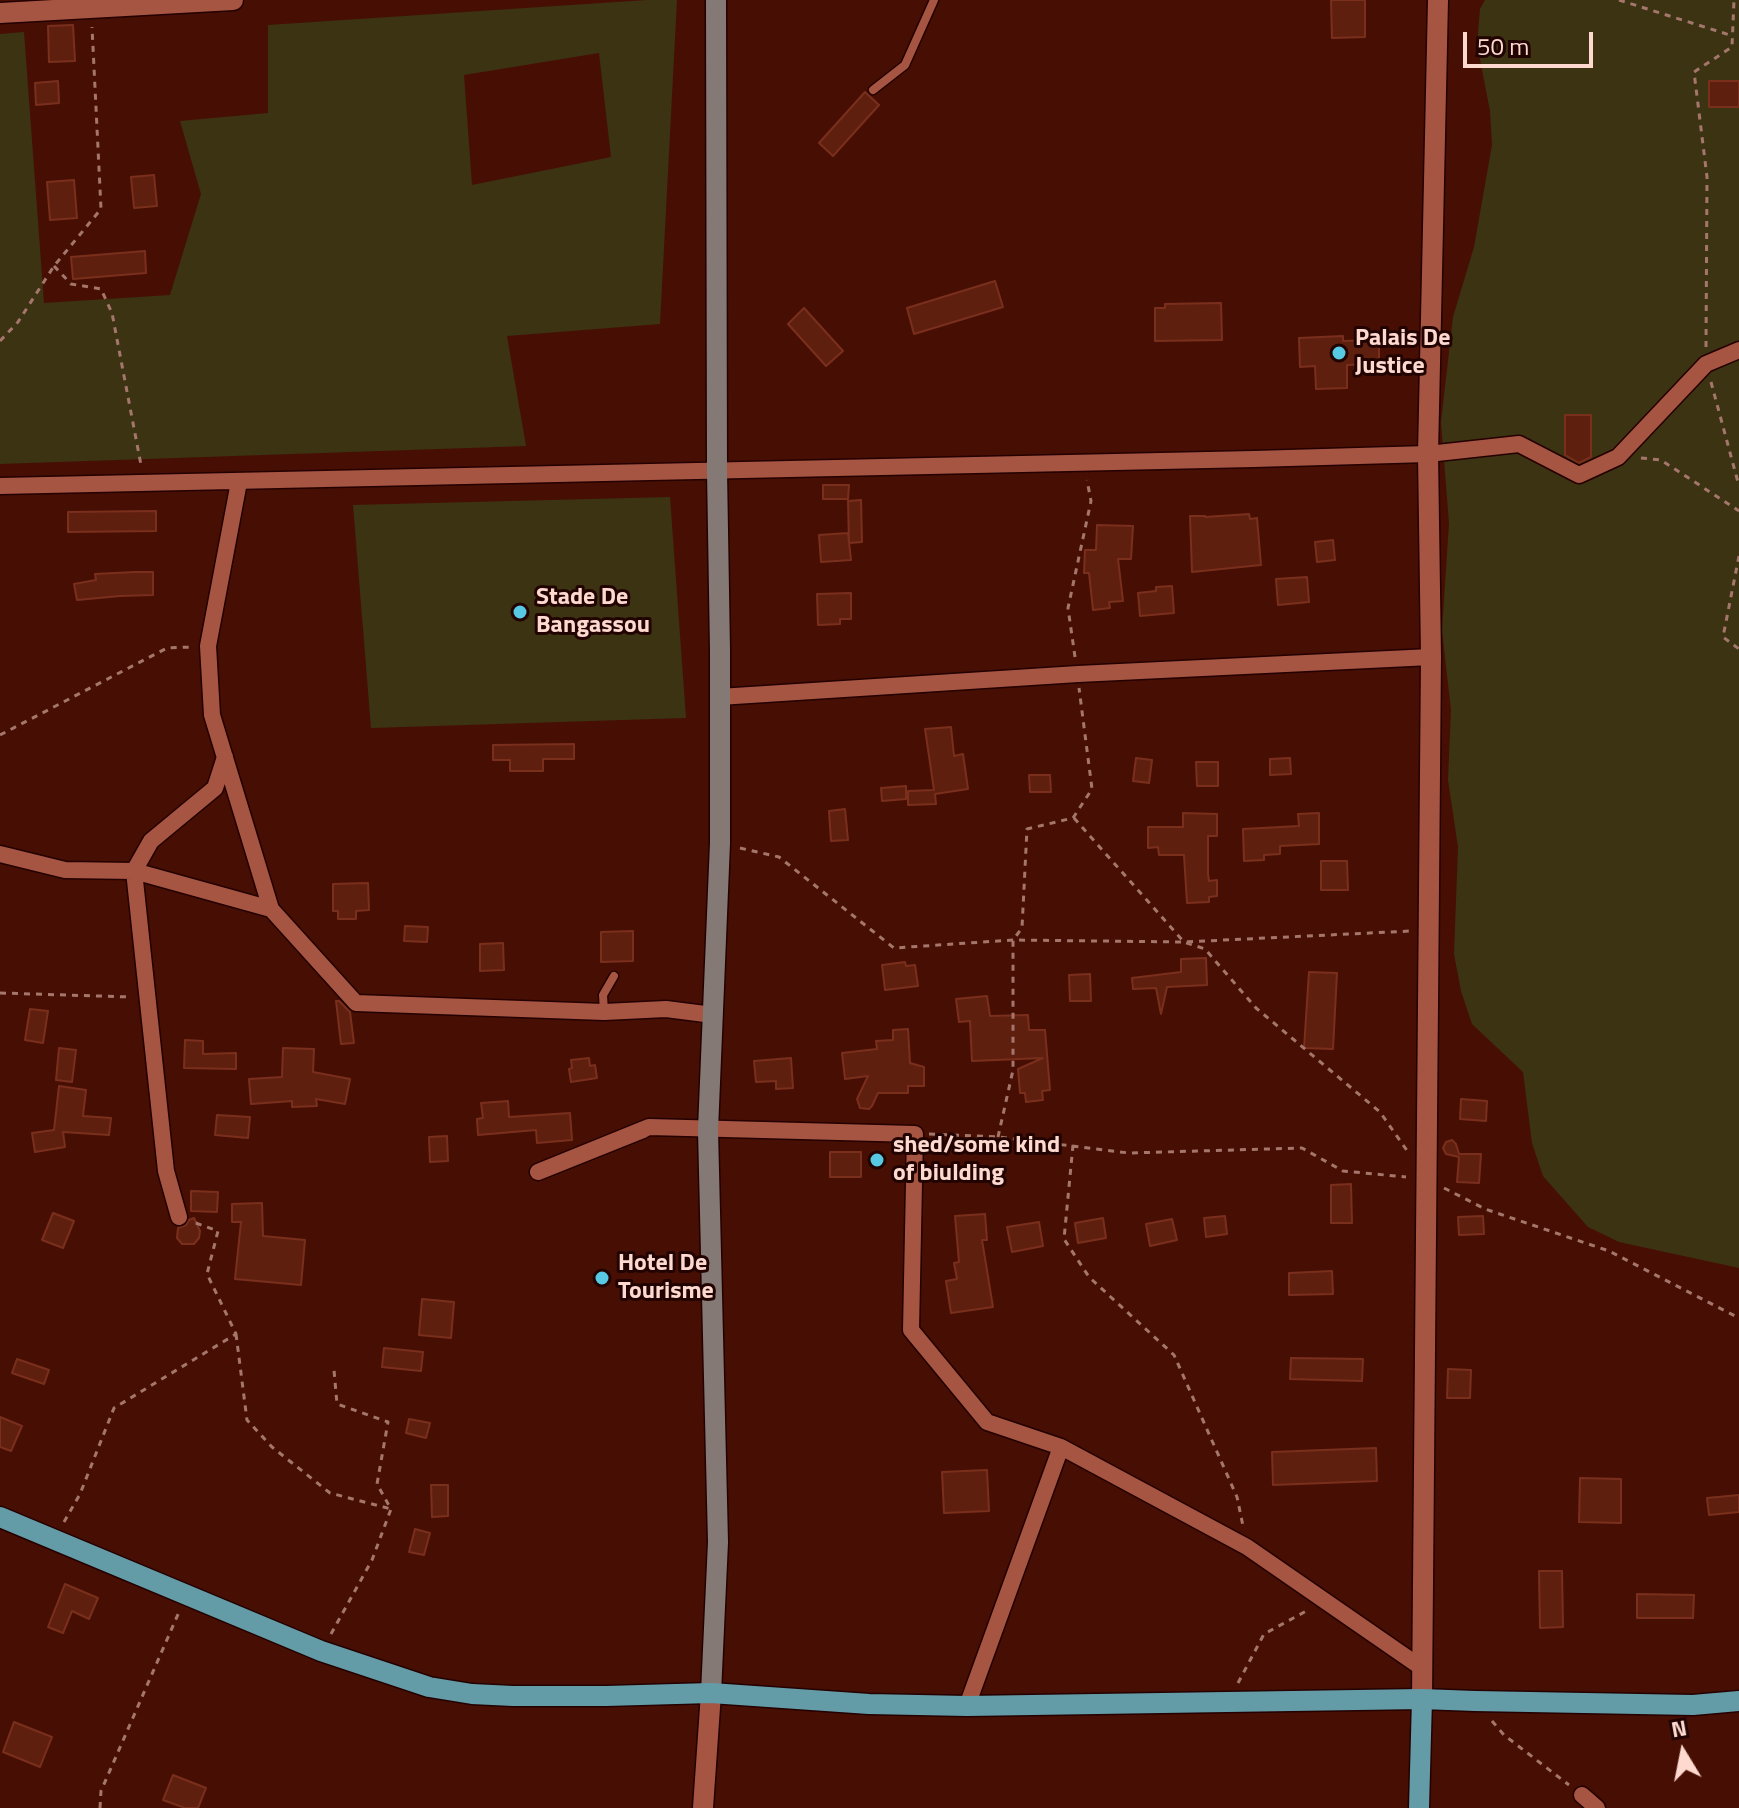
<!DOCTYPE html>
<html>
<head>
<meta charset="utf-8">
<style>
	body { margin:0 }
	#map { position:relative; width:1739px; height:1808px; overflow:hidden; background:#470f03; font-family:"Titillium Web",sans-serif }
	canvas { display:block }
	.north { position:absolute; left:1643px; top:1712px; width:80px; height:80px; -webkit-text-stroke:6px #210401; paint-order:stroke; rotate:350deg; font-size:22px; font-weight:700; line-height:32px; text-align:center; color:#fed9d0 }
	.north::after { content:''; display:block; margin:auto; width:28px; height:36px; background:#fed9d0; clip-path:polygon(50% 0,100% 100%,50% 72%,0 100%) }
	.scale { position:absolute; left:1463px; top:32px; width:130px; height:36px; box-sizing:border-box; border:4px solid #fed9d0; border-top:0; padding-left:10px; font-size:24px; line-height:28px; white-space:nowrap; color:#fed9d0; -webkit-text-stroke:6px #210401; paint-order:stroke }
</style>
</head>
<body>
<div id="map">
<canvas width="1739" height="1808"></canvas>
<div class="north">N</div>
<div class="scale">50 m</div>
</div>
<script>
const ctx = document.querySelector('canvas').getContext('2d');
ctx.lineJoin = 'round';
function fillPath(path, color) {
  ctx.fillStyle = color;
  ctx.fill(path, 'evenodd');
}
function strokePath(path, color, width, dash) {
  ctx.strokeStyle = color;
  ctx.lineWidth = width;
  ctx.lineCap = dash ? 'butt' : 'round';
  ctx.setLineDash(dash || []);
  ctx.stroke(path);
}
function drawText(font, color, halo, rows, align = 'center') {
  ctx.font = font + ' "Titillium Web",sans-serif';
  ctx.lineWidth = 6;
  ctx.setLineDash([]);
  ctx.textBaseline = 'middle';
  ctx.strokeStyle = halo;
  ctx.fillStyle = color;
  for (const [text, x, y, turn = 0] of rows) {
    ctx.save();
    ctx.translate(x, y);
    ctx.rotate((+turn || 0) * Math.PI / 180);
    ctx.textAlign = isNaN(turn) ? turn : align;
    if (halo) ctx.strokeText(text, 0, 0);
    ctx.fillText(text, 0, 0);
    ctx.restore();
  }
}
fillPath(new Path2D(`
	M647,0H677L660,324L507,336L526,446L0,464V34L24,32L44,303L170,295L201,194L180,121L268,113V25ZM599,53L611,157L472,185L464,75Z
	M1485,0H1739V1268L1619,1242L1588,1227L1543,1176L1532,1143L1523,1072L1472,1024L1461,991L1454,954L1458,847L1448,780L1451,710L1442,631L1449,523L1441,422L1453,317L1474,247L1492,145L1490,111L1477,44L1480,9Z
	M670,497L686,718L371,728L353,505Z`), '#3c3313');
const building = new Path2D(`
	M1331,0H1365V37L1332,38Z
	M73,25L75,61L49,62L48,26Z
	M58,81L59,103L36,105L35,83Z
	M1709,81H1739V107H1709Z
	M865,92L879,105L833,156L819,143Z
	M154,175L157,206L134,208L131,177Z
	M74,180L77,218L50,220L47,182Z
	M145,251L146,273L73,279L71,257Z
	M995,281L1003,307L914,334L907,308Z
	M1221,303L1222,340L1155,341V308H1165V304Z
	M804,308L843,351L826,366L788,324Z
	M1343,336V341L1379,340V364L1347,365V388L1316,389L1315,366L1300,367L1299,338Z
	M1565,415H1591V457L1579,463L1565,455Z
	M823,485H849L848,499H823Z
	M861,500L862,542L849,543L848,501Z
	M156,511V531L68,532V512Z
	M1249,514L1250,519L1257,518L1261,565L1192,572L1190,516H1205V517Z
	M1097,525L1133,526L1131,559H1118L1123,601L1109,602L1110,608L1093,610L1089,573H1084L1085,550H1096Z
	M848,533L851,560L821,562L819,535Z
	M1333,540L1335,560L1317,562L1315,542Z
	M135,572H153V595L120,596L77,600L74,584L96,580L95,574Z
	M1307,577L1309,602L1278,605L1276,579Z
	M1172,586L1174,613L1140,616L1138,593L1156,591V587Z
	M851,593V619H840V624L818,625L817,594Z
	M951,727L954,756L963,754L968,789L935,794L936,804L908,805V791L934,790L925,729Z
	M574,744V759H543V771H510V760H493V745Z
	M1136,758L1152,760L1149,783L1133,781Z
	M1290,758L1291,774L1270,775V759Z
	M1196,762H1218V786H1197Z
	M1029,775H1050L1051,792H1030Z
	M906,786V799L882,801L881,788Z
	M845,809L848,840L831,841L829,811Z
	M1183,813L1217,814V836H1208V874L1209,881L1217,880V896L1209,897V902L1187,903L1184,855H1159L1158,847L1148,848V827H1183Z
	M1319,813V844L1280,846V854L1264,855V860L1244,861L1243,829L1299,826L1298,814Z
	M1321,861H1347L1348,890H1321Z
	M368,883L369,910L356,911V919H338V911H333V884Z
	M405,926L428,927L427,942L404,941Z
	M633,931V961L601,962V932Z
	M503,943L504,970L480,971V944Z
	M1206,958L1207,985L1167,987L1161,1014L1156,988L1133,989L1132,978L1181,972V959Z
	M905,962L906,966L915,965L918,986L885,990L882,965Z
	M1309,972L1337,973L1333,1049L1304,1048Z
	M1090,974L1091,1001H1070L1069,975Z
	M987,996L990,1016L1028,1015L1029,1030H1045L1050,1090L1042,1091L1043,1100L1026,1102L1025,1093H1020L1018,1069L1043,1058L972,1061L970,1021L959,1022L956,999Z
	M336,1001H339L350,1012L354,1043L341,1044Z
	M30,1009L48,1011L43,1043L25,1040Z
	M908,1029L910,1063L924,1067V1086H908V1093H878L872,1106L869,1109L860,1108L857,1099L868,1076L845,1079L842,1053L877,1049L876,1041L893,1040V1030Z
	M185,1040L203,1041V1054L236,1053V1069L184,1068Z
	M59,1048L76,1050L72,1082L56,1080Z
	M283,1048L314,1049L313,1072L350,1079L345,1104L316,1099L317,1106L292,1107V1101L251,1104L249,1079L282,1077Z
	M589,1058L590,1066L595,1065L597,1078L571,1082L569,1069L572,1068L571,1060Z
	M791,1058L793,1088L776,1089V1081L756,1082L754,1061Z
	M59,1086L86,1090L83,1116L111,1118L109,1135L63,1132L65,1147L35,1152L32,1133L54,1130Z
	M1461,1099L1487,1101L1486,1121L1460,1119Z
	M508,1101L509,1117L570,1113L572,1140L537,1143L536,1130L478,1135L477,1119L483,1118L481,1103Z
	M217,1115L250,1117L248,1138L215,1135Z
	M447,1136L448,1161L430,1162L429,1137Z
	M1452,1140L1456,1144L1459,1154H1481L1479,1183L1457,1182L1459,1157L1446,1154L1443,1148L1446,1142Z
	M830,1152H861V1177H830Z
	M1351,1184L1352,1223H1331V1185Z
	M191,1191L218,1192L217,1212L191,1211Z
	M262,1203L263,1236L305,1240L301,1285L235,1279L241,1222H232V1204Z
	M53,1213L74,1221L63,1248L42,1240Z
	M985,1214L987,1240H982L993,1307L951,1313L946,1281L957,1279L954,1263L959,1262L955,1216Z
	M1225,1216L1227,1234L1206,1237L1204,1218Z
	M1483,1216L1484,1234L1459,1235L1458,1217Z
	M194,1218L200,1231L199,1238L194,1244H182L177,1238L178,1228L186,1225L189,1220Z
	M1103,1218L1106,1238L1078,1243L1075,1223Z
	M1172,1219L1177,1240L1150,1246L1146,1224Z
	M1039,1222L1043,1246L1012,1252L1007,1227Z
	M1332,1271L1333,1294L1289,1295V1273Z
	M422,1299L454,1302L451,1338L419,1335Z
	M384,1348L423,1352L421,1371L382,1367Z
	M1291,1358L1363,1359L1362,1381L1290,1379Z
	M17,1359L49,1370L44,1384L12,1373Z
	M1448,1369L1471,1370L1470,1398H1447Z
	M0,1417L22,1426L11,1451L0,1447Z
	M409,1419L430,1423L426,1438L406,1433Z
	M1376,1448L1377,1481L1273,1485L1272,1452Z
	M987,1470L989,1511L944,1513L942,1472Z
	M1580,1478L1621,1479V1523L1579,1522Z
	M431,1485H448V1516L432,1517Z
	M1739,1495V1512L1709,1515L1707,1498Z
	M415,1529L430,1533L424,1555L409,1552Z
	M1539,1571H1562L1563,1627L1540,1628Z
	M65,1584L98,1598L89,1619L72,1611L63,1633L48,1627Z
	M1637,1594L1694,1595L1693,1618H1637Z
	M14,1722L52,1737L40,1767L3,1752Z
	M173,1775L206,1788L198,1808H185L163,1800Z`);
fillPath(building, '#5f1f0f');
strokePath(building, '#7a2f1d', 2);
const service = new Path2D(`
	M873,90L905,65L934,0
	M604,1012L603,995L614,976`);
const minor = new Path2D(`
	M239,482L208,646L212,715L271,909
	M0,486L1254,459L1428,454L1519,444L1579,475L1618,457L1706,364L1739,350
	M719,697L1078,674L1431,657
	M0,854L65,870L134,871L271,909L356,1003L604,1012L666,1009L713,1015
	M643,1130L538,1172L649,1127L915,1134L911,1330L987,1422L1061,1447L1247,1547L1422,1668
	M179,1217L166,1171L134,871L151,841L215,788L225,757
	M967,1706L1061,1447
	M1582,1795L1597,1808`);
const tertiary = new Path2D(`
	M0,13L233,0
	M1422,1699L1431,657L1428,454L1438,0
	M703,1808L711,1693`);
const secondary = new Path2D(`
	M711,1693L718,1542L708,1130L720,843V650L717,471L716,0`);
const primary = new Path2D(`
	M0,1517L321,1651L429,1687L472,1694L513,1696H606L711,1693L869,1704L967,1706L1422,1699L1475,1701L1693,1705L1739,1701
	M1419,1808L1422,1699`);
strokePath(service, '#240100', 11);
strokePath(minor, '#240100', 19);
strokePath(tertiary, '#240100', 23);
strokePath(secondary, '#240100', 23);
strokePath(primary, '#240100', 23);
strokePath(new Path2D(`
	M1619,0L1733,36
	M54,266L71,284L101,289L112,313L141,465
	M0,341L18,322L54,266L101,209L92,27
	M1706,347L1707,177L1694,72L1732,47L1734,0
	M1711,382L1739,486
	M1641,458L1661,460L1739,511
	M1739,556L1723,637L1739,649
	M1075,657L1068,608L1091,501L1087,480
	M0,735L167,648L192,647
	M1074,818L1184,942L1205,949L1256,1008L1380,1112L1408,1152
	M740,848L779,857L894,948L1013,940L1184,942L1411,931
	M0,993L131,997
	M929,1134L998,1137L1129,1153L1302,1148L1343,1171L1406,1177
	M998,1137L1013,1070V940L1022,928L1027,829L1073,818L1092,789L1079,688
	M1073,1145L1064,1239L1089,1277L1174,1355L1237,1497L1243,1526
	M1444,1188L1485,1209L1609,1251L1739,1318
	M236,1334L247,1420L272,1447L330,1493L391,1509
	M64,1522L80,1494L114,1408L236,1334L207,1274L218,1231L193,1222
	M331,1634L372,1560L391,1509L377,1484L388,1422L337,1404L334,1370
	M1238,1683L1264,1634L1310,1609
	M1492,1721L1504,1735L1569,1785
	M100,1808L101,1791L179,1612`), '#a5766c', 3, [6, 6]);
strokePath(service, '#a55542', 8);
strokePath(minor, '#a55542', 16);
strokePath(tertiary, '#a55542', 20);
strokePath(secondary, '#847974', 20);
strokePath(primary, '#639ca7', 20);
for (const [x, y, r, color] of [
	[1339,353,8,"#57c9e2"],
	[520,612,8,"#57c9e2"],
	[877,1160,8,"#57c9e2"],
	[602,1278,8,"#57c9e2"]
]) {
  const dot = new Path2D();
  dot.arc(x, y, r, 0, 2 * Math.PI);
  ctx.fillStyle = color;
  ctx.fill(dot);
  strokePath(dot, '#210401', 3);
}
drawText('bold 24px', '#fed9d0', '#210401', [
	["Palais De",1355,339],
	["Justice",1355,367],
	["Stade De",536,598],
	["Bangassou",536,626],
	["shed/some kind",893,1146],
	["of biulding",893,1174],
	["Hotel De",618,1264],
	["Tourisme",618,1292]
], 'left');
</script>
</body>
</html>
